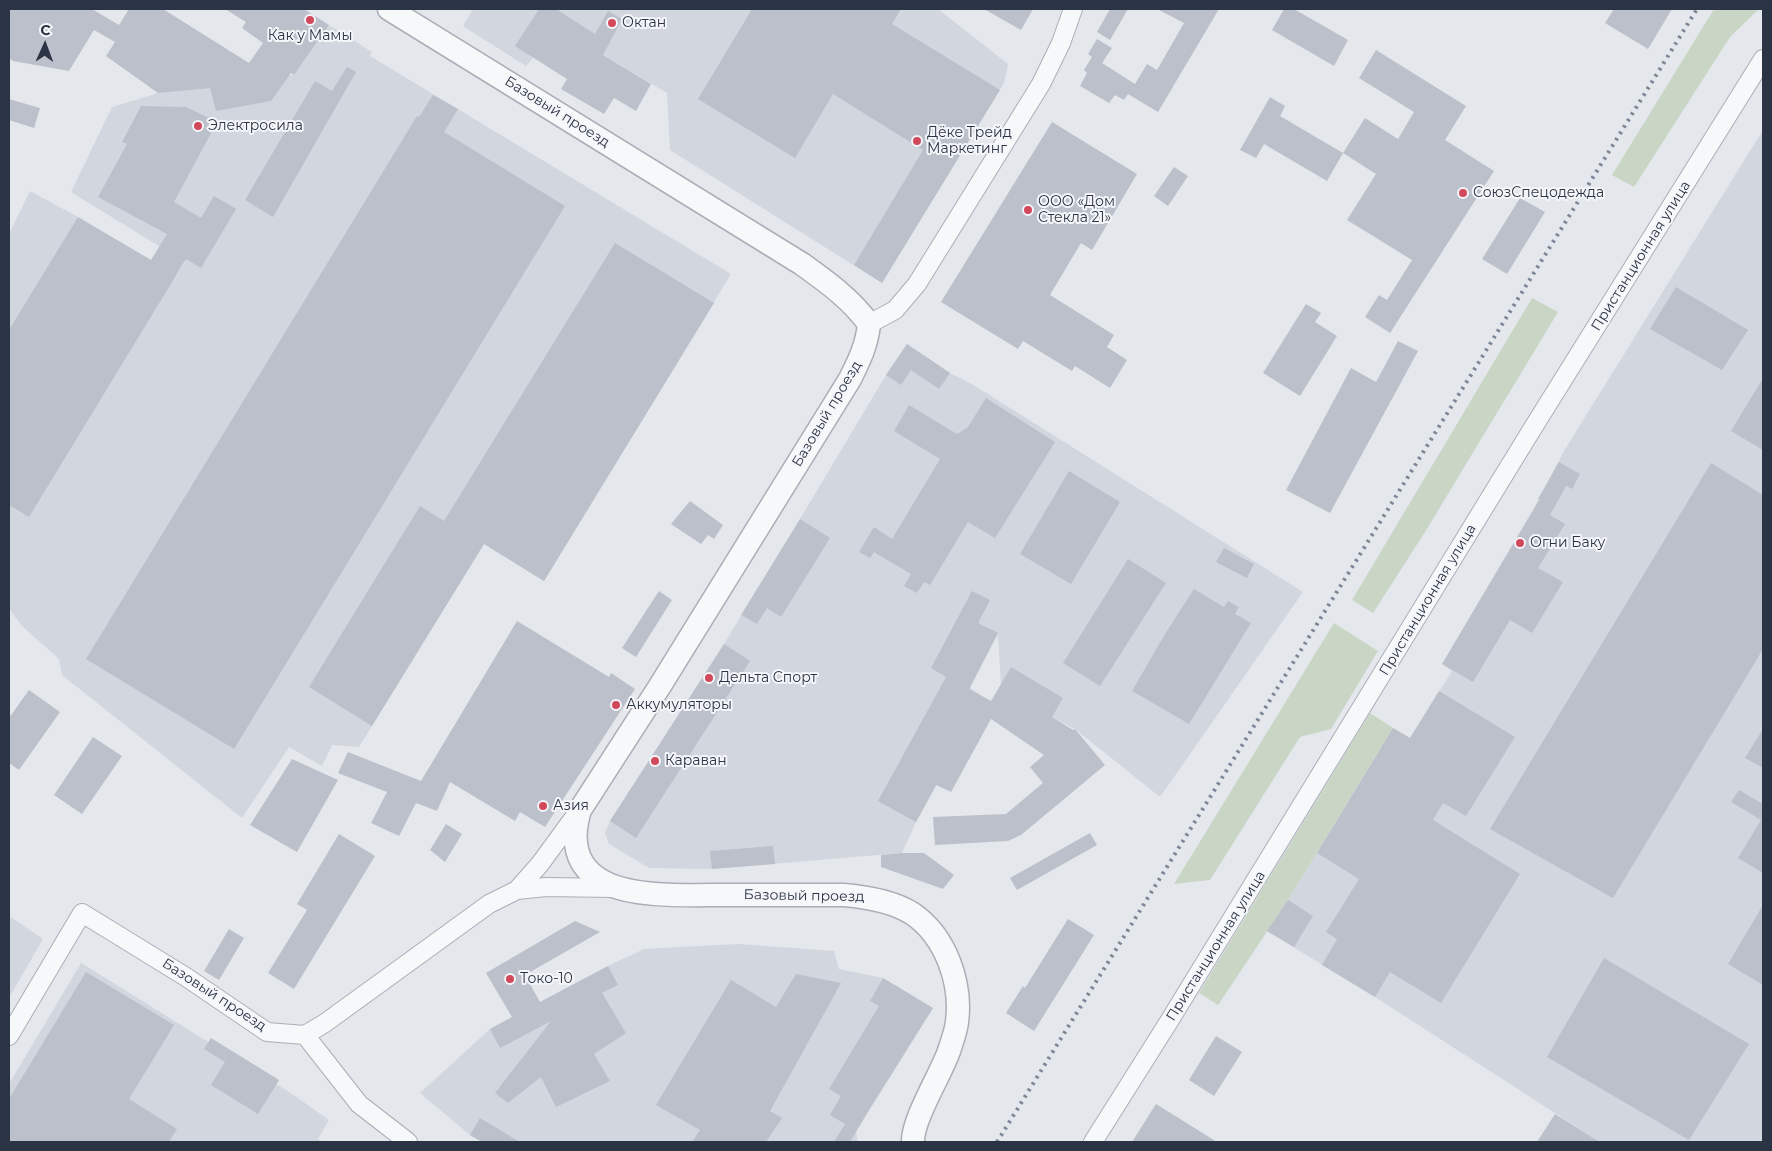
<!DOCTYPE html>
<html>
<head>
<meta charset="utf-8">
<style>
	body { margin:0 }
	#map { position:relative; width:1772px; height:1151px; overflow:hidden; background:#e4e7ec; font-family:Montserrat,sans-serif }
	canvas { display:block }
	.frame { position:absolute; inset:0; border:10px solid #2b3445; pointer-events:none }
	.north { position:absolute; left:20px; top:20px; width:50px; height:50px; -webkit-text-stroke:4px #f4f6f9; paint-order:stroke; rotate:2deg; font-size:14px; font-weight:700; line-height:20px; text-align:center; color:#2b3445 }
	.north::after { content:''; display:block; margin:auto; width:18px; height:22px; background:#2b3445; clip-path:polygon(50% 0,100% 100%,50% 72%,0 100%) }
</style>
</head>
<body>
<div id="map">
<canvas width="1772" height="1151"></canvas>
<div class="frame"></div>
<div class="north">С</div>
</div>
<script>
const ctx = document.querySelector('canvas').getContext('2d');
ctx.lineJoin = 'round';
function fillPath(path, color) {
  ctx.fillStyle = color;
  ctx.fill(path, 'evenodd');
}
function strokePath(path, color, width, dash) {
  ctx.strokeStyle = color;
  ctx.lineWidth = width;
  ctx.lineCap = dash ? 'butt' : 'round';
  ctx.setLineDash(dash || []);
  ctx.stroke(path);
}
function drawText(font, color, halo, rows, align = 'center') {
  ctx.font = font + ' Montserrat,sans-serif';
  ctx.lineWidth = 4;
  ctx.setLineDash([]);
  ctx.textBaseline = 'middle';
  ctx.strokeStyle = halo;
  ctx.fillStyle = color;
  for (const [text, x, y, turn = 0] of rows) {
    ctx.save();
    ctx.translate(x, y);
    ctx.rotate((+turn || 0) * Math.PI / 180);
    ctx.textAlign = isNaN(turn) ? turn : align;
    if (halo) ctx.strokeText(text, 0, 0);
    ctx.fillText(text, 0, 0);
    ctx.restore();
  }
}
fillPath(new Path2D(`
	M473,9H938L1008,64L1004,83L882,283L670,150L667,93L588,46L547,42L526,66L463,26Z
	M329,25L372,52L370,56L731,274L544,581L484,544L359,747L332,745L322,766L289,747L242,818L62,675L59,659L22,626L9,609V234L30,191L78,217L176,276L185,262L71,192L112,107L158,93L294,75Z
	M1763,130V1142H1600L1375,997L1267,931L1288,900L1393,728L1410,738L1452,671L1442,664L1535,506L1564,451Z
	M907,344L950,373L975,386L1303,592L1160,797L1075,729L1059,721L1001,685L998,634L970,688L985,698L916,822L902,853L712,869L649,868L609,844L605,833L610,821L724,644L800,519L886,375Z
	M9,916L43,939L9,998Z
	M738,944L834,951L839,969L883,978L933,1008L856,1132L858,1142H482L470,1135L420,1093L490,1029L608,966L644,949Z
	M81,963L289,1092L329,1120L318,1139L323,1142H9V1084Z`), '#d2d6de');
fillPath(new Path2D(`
	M1714,9H1759L1730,37L1634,187L1612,175Z
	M1532,298L1558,312L1425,532L1373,613L1352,600Z
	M1334,623L1378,651L1331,729L1300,737L1210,880L1174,884Z
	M1370,713L1393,728L1288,900L1218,1005L1199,993Z`), '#c9d6c5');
fillPath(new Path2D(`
	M9,9H92L119,25L129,9H163L249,63L263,43L242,28L246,22L225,9H304L329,25L294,75L291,73L271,101L216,111L210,88L158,93L106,56L115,42L94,30L69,71L13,61L9,58Z
	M539,9H556L595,34L608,11L622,19L603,55L651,84L636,111L614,98L604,114L561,89L567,79L515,46Z
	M752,9H901L892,24L1000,90L882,283L854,265L923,150L833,94L795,158L698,99Z
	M984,9H1033L1021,30Z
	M1110,9H1128L1110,40L1097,32Z
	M1157,9H1219L1158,112L1128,94L1124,100L1115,95L1109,103L1080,86L1087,73L1084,70L1092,57L1088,54L1097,39L1112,48L1102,63L1135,84L1147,64L1157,70L1184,23Z
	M1284,9H1294L1348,40L1334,66L1272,30Z
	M1614,9H1672L1648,49L1605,23Z
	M1376,50L1466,106L1445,140L1494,171L1390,333L1365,317L1379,295L1387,300L1412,260L1347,220L1376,174L1343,153L1365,118L1398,139L1414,112L1359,78Z
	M347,67L356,72L273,217L245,200L315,81L332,91Z
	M433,95L458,109L444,132L565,206L234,749L86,659L417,116L419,117Z
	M1270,97L1285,106L1280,116L1343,153L1327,181L1264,144L1256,158L1240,150Z
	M9,99L40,108L34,128L9,120Z
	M141,106L186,107L217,122L174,202L201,218L214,196L236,209L201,268L186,259L29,517L9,505V330L78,217L151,260L167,234L98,197L127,144L122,142Z
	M1052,122L1137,174L1092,250L1081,243L1050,295L1114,335L1107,347L1127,360L1110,388L1075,366L1072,371L1023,341L1018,349L941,302Z
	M1174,167L1188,176L1168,206L1154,196Z
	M1520,198L1545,212L1507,274L1482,259Z
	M615,243L714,303L544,581L484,544L372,726L309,687L420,506L444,521Z
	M1676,287L1748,330L1722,370L1650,329Z
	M1306,304L1321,313L1315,322L1337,336L1300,396L1263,373Z
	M1398,341L1418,351L1330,513L1286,490L1351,368L1376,382Z
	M907,344L950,373L939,389L911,370L901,385L886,375Z
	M1763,378V450L1731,431Z
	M986,398L1055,442L995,538L968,522L930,585L924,582L917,593L904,586L911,574L874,552L870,558L859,552L874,527L892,539L940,459L894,431L909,405L957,434L968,427Z
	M1559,462L1580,474L1572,489L1566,486L1550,515L1565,524L1538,568L1563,582L1532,633L1510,620L1473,682L1442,664L1540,499H1538Z
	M1711,463L1763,495V649L1613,898L1490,829Z
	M1069,471L1120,502L1071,584L1020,554Z
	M690,501L723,525L714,539L708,535L701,544L671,524Z
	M800,519L830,538L781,617L767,608L757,624L741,615Z
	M1224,548L1254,564L1247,578L1216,562Z
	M1128,559L1166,583L1100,686L1063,663Z
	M1194,589L1224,607L1228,601L1239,607L1235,614L1251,623L1189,724L1132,691L1165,634Z
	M659,591L672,600L636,657L622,648Z
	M972,591L990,600L978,623L998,633L969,689L991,701L1011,667L1063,698L1052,717L1073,730L1075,729L1105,765L1021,835L1008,841L935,845L933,817L1006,814L1043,783L1030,767L1044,755L991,719L951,792L936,785L916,822L878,801L946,677L931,668Z
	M517,621L609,677L611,673L635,689L545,827L520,812L515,821L450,782L437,811L416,803L399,836L371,823L387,792L338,773L348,752L421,781Z
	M724,644L750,661L636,838L610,821Z
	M29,690L60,712L19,770L9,763V718Z
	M1439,691L1515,737L1466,816L1443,803L1433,820L1520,874L1441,1003L1390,972L1375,997L1322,965L1337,939L1326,932L1359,879L1317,853L1393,728L1410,738Z
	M1763,729V768L1745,758Z
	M93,737L122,756L82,814L54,795Z
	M292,759L338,780L297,852L250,825Z
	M1739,790L1763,804V873L1738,858L1761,820L1731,802Z
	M446,824L462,834L445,862L430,850Z
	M1090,833L1097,845L1017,890L1010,878Z
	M339,834L375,856L294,989L268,973L307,910L297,904Z
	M773,846L775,864L712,869L710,851Z
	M902,853H924L954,875L943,889L881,867V855Z
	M1288,900L1313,916L1294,947L1267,931Z
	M1763,905V985L1728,964Z
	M1068,919L1094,935L1034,1031L1006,1013L1023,986L1025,988Z
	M575,921L600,932L525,975L540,1002L608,966L618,985L602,993L626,1033L594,1054L610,1081L556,1107L541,1077L508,1103L495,1093L551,1021L500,1048L490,1029L512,1017L486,973Z
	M229,929L244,938L219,980L204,971Z
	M1604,958L1749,1044L1689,1140L1547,1057Z
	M86,972L174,1025L129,1099L177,1129L169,1142H9V1099Z
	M796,974L841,983L770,1111L782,1118L766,1142H692L700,1130L656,1105L731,980L776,1007Z
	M883,978L933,1008L867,1113L850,1142H834L845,1124L830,1115L841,1096L829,1089L879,1006L870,1001Z
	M1216,1036L1242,1052L1214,1096L1189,1080Z
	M211,1038L279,1080L258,1114L211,1085L225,1062L204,1049Z
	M1156,1104L1217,1142H1132Z
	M1555,1114L1600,1142H1537Z
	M480,1118L520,1142H482L470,1135Z`), '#bbc0ca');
const minor = new Path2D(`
	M869,324L895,310L917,284L1041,84L1061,43L1073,9
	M517,890L546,887L613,888
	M305,1035L359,1104L408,1142
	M9,1036L82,913L186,977L267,1032L305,1035L325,1023L489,904L517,890L540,864L578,812
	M1093,1142L1168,1023L1531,431L1763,59`);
const tertiary = new Path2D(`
	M389,9L802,264C827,282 851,299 869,324C867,345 859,361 850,379L658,689L580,810C571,839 574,867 604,882C634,898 691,895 725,895C765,895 804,895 844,895C867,897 893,901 913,914C946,937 962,983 957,1022C956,1031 952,1042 949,1051C941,1074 912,1120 913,1142`);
strokePath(minor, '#a9aeb7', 20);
strokePath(tertiary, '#a9aeb7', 25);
strokePath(minor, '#f7f8fa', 18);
strokePath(tertiary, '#f7f8fa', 22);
strokePath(new Path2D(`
	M997,1142L1697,9`), '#7d8696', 4, [2.5, 5]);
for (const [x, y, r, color] of [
	[310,20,5,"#d1495b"],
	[612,23,5,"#d1495b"],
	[198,126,5,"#d1495b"],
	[917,141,5,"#d1495b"],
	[1463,193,5,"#d1495b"],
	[1028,210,5,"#d1495b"],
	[1520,543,5,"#d1495b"],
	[709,678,5,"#d1495b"],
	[616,705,5,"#d1495b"],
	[655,761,5,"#d1495b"],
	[543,806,5,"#d1495b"],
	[510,979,5,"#d1495b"]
]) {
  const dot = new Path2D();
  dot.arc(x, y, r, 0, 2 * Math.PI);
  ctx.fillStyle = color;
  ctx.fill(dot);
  strokePath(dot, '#f4f6f9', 2);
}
drawText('14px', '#2b3445', '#f4f6f9', [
	["Октан",622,23],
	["Как у Мамы",310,36,"center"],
	["Электросила",208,126],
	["Дёке Трейд",927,133],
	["Маркетинг",927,149],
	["СоюзСпецодежда",1473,193],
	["ООО «Дом",1038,202],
	["Стекла 21»",1038,218],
	["Огни Баку",1530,543],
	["Дельта Спорт",719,678],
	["Аккумуляторы",626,705],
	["Караван",665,761],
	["Азия",553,806],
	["Токо-10",520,979]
], 'left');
drawText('14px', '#2b3445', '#f4f6f9', [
	["Базовый проезд",557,112,32],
	["Пристанционная улица",1641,256,-58],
	["Базовый проезд",827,414,-59],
	["Пристанционная улица",1428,600,-59],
	["Базовый проезд",804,896,1],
	["Пристанционная улица",1216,946,-58],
	["Базовый проезд",214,995,33]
]);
</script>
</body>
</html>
